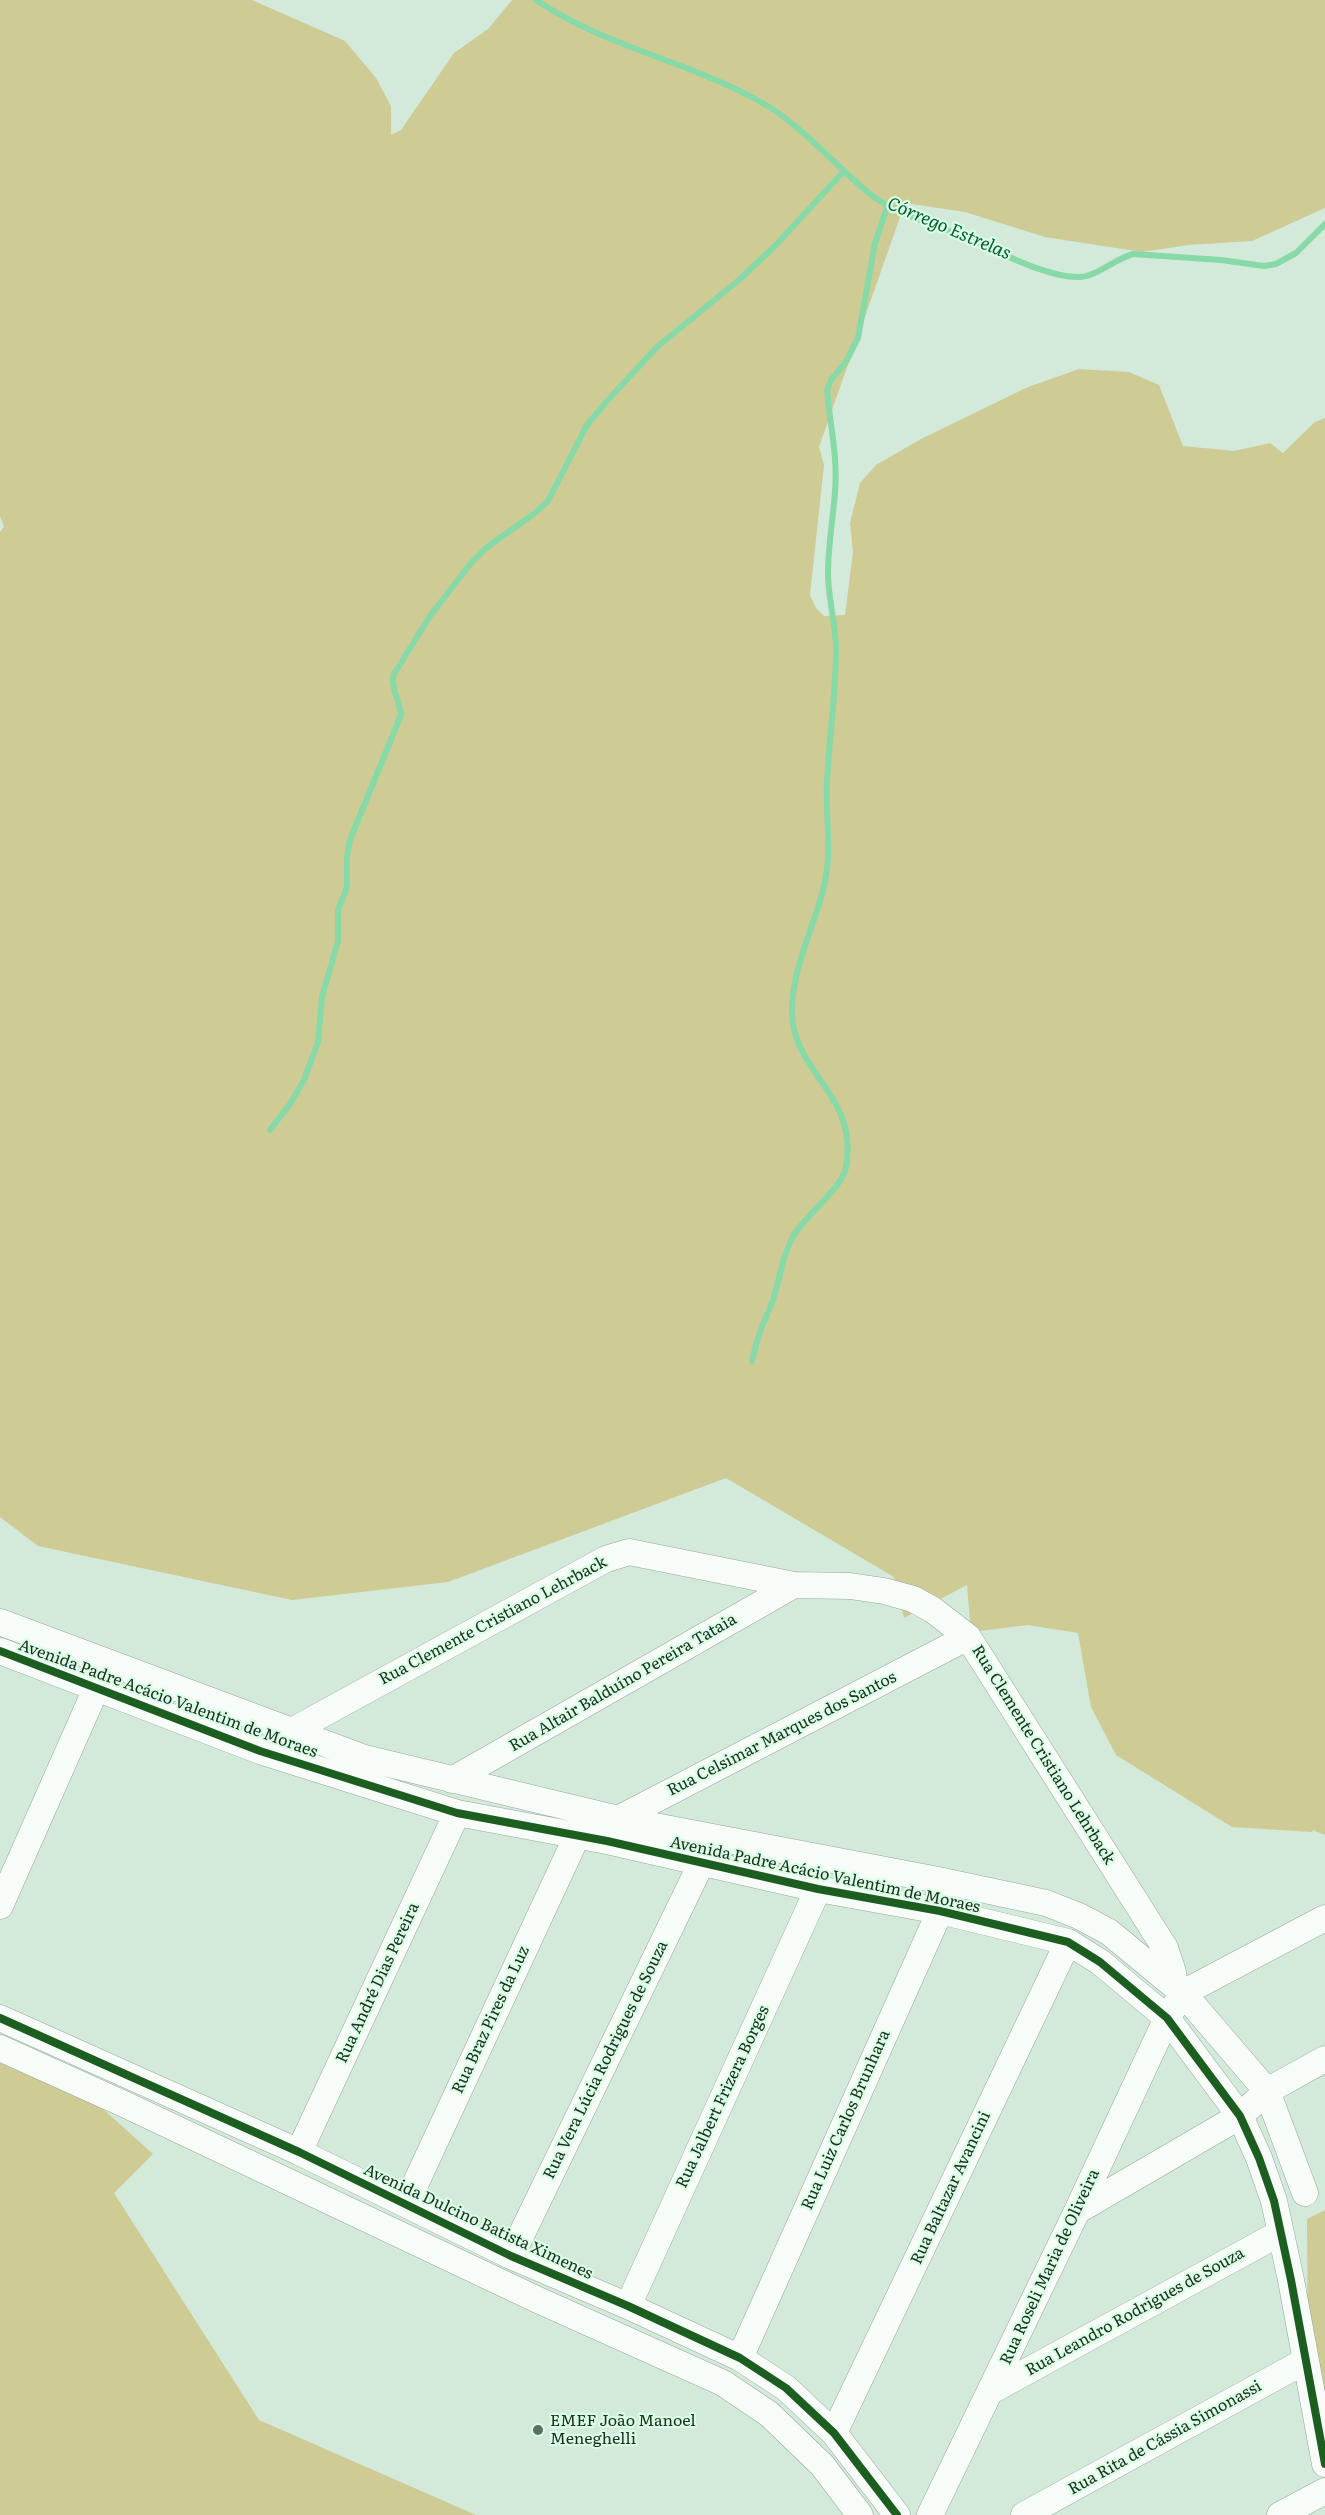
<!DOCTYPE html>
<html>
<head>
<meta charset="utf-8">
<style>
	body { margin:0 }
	canvas { display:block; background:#d3e9da }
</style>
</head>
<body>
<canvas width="1325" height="2515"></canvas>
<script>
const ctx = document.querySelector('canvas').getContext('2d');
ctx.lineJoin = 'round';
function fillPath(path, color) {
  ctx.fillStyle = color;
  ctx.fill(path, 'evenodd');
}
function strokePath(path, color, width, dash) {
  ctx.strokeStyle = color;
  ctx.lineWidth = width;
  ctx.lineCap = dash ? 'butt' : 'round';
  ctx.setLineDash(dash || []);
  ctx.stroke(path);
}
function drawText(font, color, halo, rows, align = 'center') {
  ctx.font = font + ' Literata,serif';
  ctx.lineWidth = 4.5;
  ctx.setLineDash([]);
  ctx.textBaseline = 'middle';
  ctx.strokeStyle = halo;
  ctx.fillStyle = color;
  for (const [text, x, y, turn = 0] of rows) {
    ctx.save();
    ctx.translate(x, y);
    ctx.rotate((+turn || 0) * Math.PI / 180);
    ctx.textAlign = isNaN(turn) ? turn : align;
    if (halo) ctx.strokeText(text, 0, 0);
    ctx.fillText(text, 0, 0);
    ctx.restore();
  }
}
fillPath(new Path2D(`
	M0,0H252L345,41L376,78L391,106V135L401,130L454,53L488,29L512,0H1325V208L1252,241L1188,245L1142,252L1045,237L965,212L905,203L819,447L824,465L810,595L816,608L824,616L845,615L853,552L850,523L860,483L876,465L921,439L1028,387L1079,369L1129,372L1159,385L1183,446L1234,451L1270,443L1283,453L1315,422L1325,418V1835L1313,1830L1312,1832L1232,1827L1116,1755L1091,1707L1078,1633L1028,1625L971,1632L967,1585L904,1618L894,1577L726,1478L448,1582L292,1600L38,1546L0,1517V532L4,527L0,516Z
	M0,2052L93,2100L153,2154L114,2193L259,2420L476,2515H0Z
	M1325,2210V2416L1308,2359L1307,2219Z`), '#cecb95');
strokePath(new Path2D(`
	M536,0C604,46 687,61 759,101C801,124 833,164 870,194C897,215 933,224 965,237C996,250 1046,278 1080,277C1097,276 1115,259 1133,254L1221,260L1264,266L1276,264L1296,253L1325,224
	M270,1130L290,1104L304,1080L318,1042L322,997L338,941V910L347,887V856L350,840L401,715C400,702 390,686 394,674L430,616L471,563L486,548L535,513L548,501L587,425L607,401L657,347L740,279L775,246L844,171
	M752,1361C755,1350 757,1338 762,1327C766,1316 772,1305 775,1293C781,1274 783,1253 794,1235C806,1215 843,1187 846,1167C859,1095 793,1073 792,1013C791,960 825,911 828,859C829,833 826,808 827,782C829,738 836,694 836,649C836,624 828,599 828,573C828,546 833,519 835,492C838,458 830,424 827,390L831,380L846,362L858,338L875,243L888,205`), '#87d9a8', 6);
const minor = new Path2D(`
	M0,1622L364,1758L618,1819L938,1880L1046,1903L1079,1916L1109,1932L1183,1993L1267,2091L1305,2193
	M0,1651L260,1751L457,1813L607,1841L818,1889L940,1911L1068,1942L1100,1962L1167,2018L1240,2116L1259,2158L1274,2201L1291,2280L1325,2464
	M290,1732L606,1559L629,1552L794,1585L850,1586L884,1591L913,1599L933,1610L968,1637L1165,1948L1173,1972L1174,1985
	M452,1780L794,1585
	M615,1825L618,1819L968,1637
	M0,1906L103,1673
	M0,2018L299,2152L511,2256L628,2306L740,2358L786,2388L834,2433L897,2515
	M0,2048L124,2104L538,2300L723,2383L769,2414L822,2465L860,2515
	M299,2152L457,1813
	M406,2204L577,1836
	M1077,2211L1240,2116L1267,2091L1325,2059
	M511,2256L701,1864
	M628,2306L818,1889
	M740,2358L940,1911L939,1894
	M991,2391L1280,2233
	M834,2433L1068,1942
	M930,2515L1077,2211L1167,2018L1183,1993L1325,1918
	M1024,2515L1305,2361
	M1280,2515L1325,2491`);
strokePath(minor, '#96a79c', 27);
strokePath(minor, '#f8fcf9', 26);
strokePath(new Path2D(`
	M0,1651L260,1751L457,1813L607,1841L818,1889L940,1911L1068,1942L1100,1962L1167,2018L1240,2116L1259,2158L1274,2201L1291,2280L1325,2464
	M0,2018L299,2152L511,2256L628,2306L740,2358L786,2388L834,2433L897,2515`), '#1b5e20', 8);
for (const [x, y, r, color] of [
	[538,2430,6,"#5d6e62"]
]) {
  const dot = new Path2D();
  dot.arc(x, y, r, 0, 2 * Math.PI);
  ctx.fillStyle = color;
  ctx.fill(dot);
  strokePath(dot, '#d8fee4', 2);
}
drawText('16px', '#1e2c22', '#d8fee4', [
	["Rua Clemente Cristiano Lehrback",493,1621,-28],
	["Rua Altair Balduíno Pereira Tataia",623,1683,-30],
	["Avenida Padre Acácio Valentim de Moraes",168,1699,20],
	["Rua Celsimar Marques dos Santos",782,1734,-27],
	["Rua Clemente Cristiano Lehrback",1043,1755,58],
	["Avenida Padre Acácio Valentim de Moraes",825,1875,12],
	["Rua André Dias Pereira",378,1983,-65],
	["Rua Braz Pires da Luz",491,2020,-65],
	["Rua Vera Lúcia Rodrigues de Souza",606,2060,-64],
	["Rua Jalbert Frizera Borges",723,2097,-65],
	["Rua Luiz Carlos Brunhara",846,2120,-66],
	["Rua Baltazar Avancini",951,2188,-65],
	["Avenida Dulcino Batista Ximenes",478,2222,25],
	["Rua Roseli Maria de Oliveira",1050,2267,-65],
	["Rua Leandro Rodrigues de Souza",1135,2312,-29],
	["Rua Rita de Cássia Simonassi",1165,2438,-29]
]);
drawText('16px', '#1e2c22', '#d8fee4', [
	["EMEF João Manoel",550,2421],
	["Meneghelli",550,2439]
], 'left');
drawText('italic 18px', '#035a32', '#d8fee4', [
	["Córrego Estrelas",949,229,23]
]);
</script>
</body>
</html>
